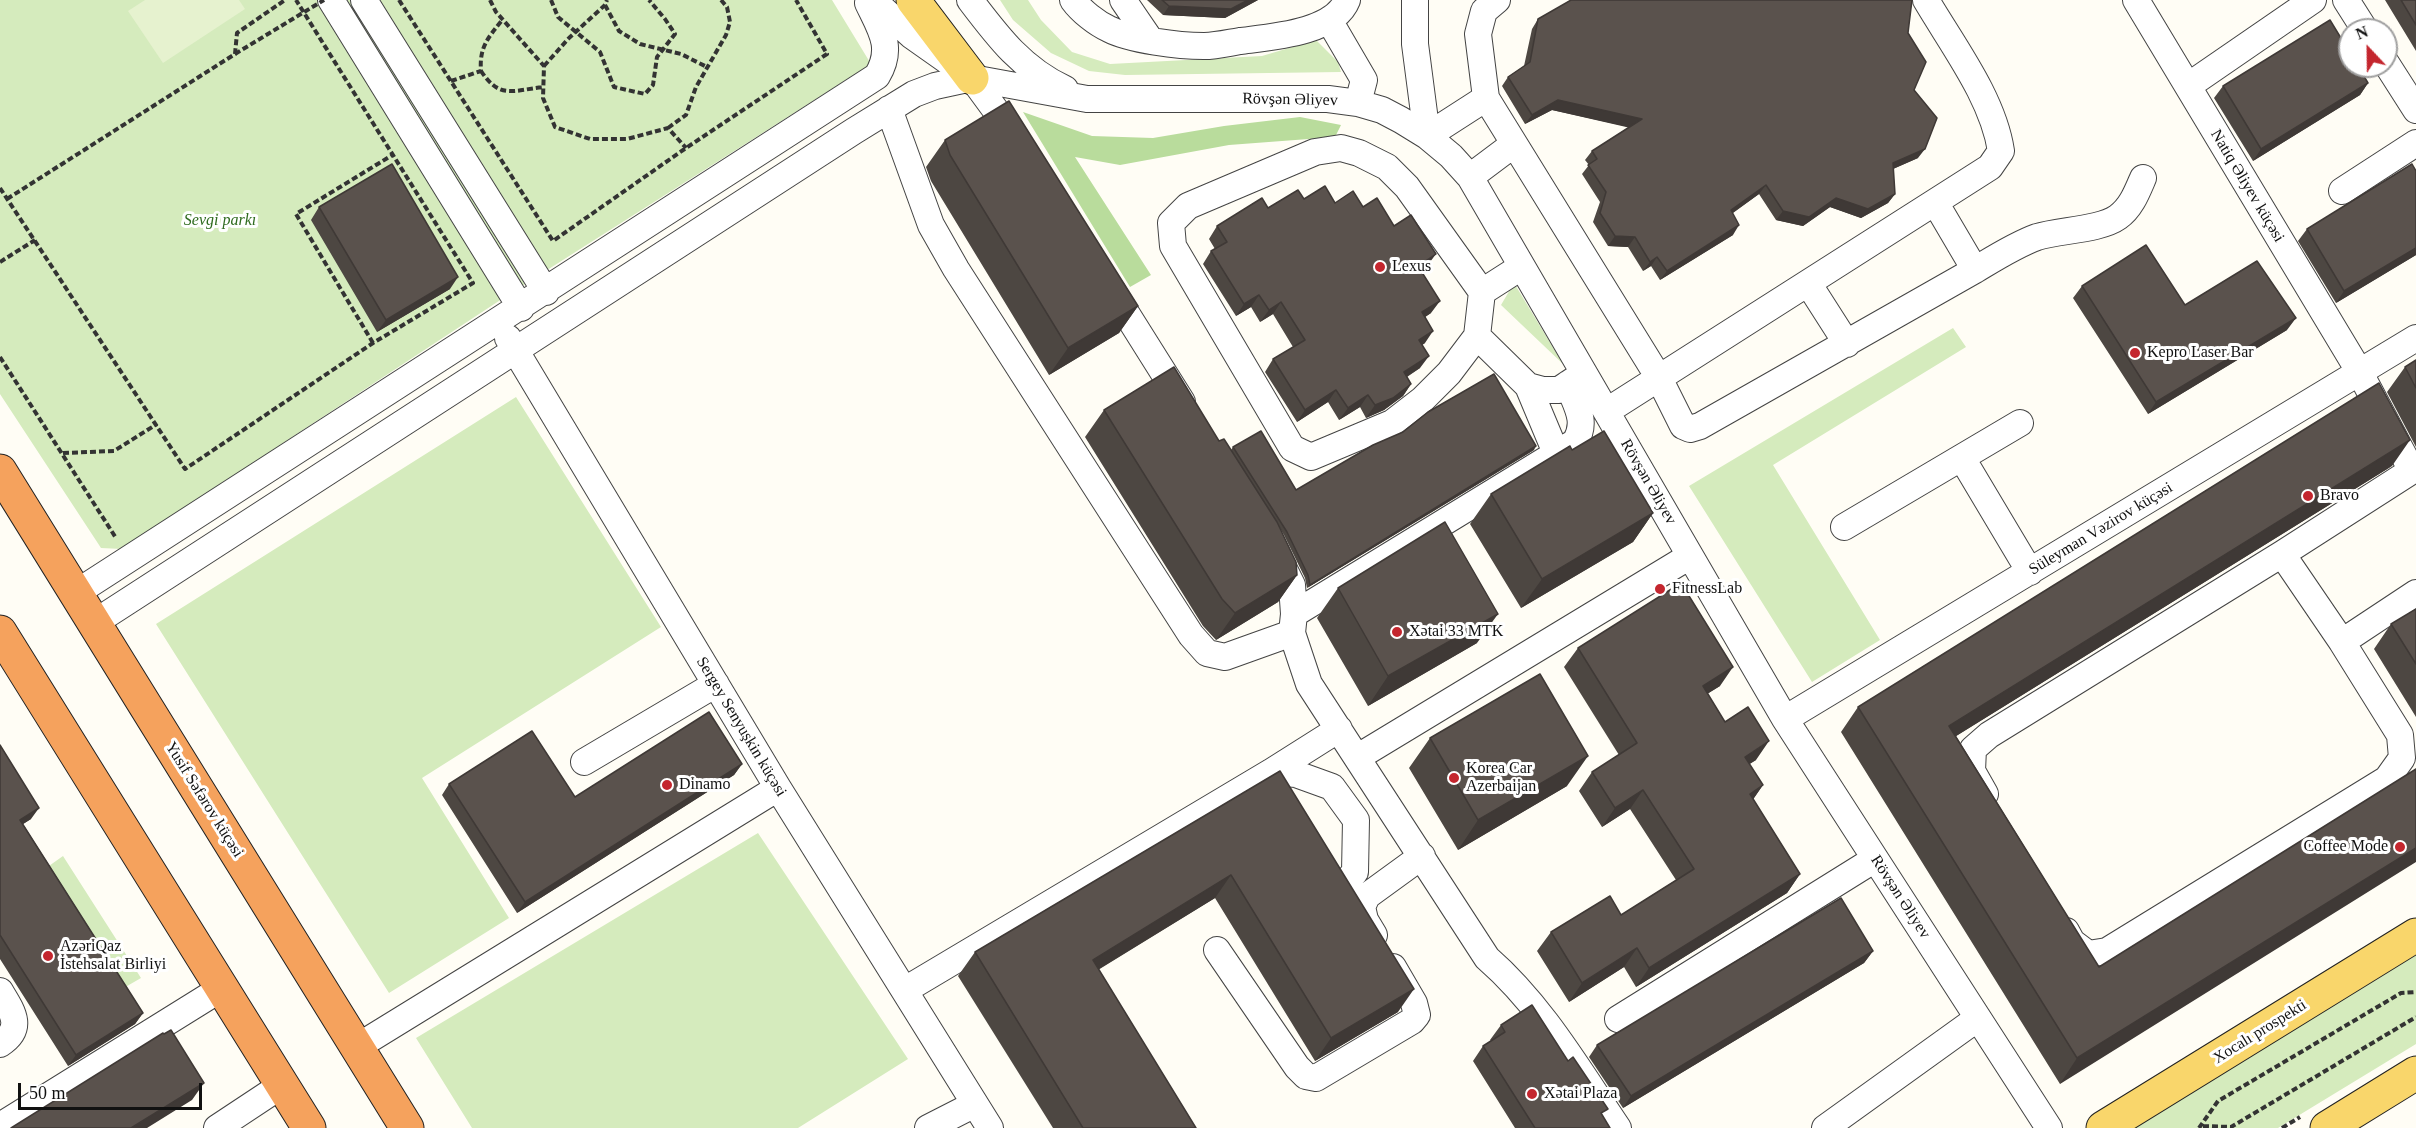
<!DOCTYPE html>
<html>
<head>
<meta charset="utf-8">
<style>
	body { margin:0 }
	#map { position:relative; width:2416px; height:1128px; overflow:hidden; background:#fffdf5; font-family:Georgia,serif }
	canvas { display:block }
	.north { position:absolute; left:2338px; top:18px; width:60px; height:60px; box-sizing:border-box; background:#fff; border:2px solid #a0a0a0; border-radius:50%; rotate:338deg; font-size:16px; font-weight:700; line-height:24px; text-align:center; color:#111 }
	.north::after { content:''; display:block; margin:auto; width:21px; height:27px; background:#c4262e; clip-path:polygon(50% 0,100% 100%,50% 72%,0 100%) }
	.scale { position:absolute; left:18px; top:1083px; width:184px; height:27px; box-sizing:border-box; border:3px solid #111; border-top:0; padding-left:8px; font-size:18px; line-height:21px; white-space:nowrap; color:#111; -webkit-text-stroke:4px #fff; paint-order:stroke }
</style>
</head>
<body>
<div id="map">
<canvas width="2416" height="1128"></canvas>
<div class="north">N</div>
<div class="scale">50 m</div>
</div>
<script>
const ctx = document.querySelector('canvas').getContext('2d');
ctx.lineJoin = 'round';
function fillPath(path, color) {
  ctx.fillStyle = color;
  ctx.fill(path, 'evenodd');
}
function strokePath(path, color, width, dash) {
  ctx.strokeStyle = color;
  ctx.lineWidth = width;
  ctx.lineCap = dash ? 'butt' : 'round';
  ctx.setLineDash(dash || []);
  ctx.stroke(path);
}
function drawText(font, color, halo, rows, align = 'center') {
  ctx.font = font + ' Georgia,serif';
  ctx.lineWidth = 6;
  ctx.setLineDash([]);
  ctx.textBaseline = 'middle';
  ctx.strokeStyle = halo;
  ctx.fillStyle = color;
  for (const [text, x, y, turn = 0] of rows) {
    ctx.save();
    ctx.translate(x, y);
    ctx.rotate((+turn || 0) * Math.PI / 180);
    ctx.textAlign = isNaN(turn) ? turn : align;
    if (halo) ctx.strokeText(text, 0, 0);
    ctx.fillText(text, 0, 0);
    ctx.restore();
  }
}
fillPath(new Path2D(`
	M0,0H832L871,64L511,293L122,549L101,548L0,394Z
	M1000,0H1028L1041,20L1072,52L1110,64L1262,56L1316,40L1338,62L1341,72L1125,75L1089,71L1051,53L1013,20Z
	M1514,283L1563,364L1501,305Z
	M1953,328L1966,347L1773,465L1880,640L1812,682L1689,486Z
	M516,397L661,627L422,778L509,918L389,993L156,624Z
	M758,833L908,1059L798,1128H472L416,1038Z
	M63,856L141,978L115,993L39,873Z
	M2416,955V1044L2278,1128H2134Z`), '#d5ebbd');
fillPath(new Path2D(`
	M1023,112L1092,136L1153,138L1224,126L1300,117L1341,125L1335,137L1229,145L1120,165L1075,157L1151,275L1130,287Z`), '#b9dc9c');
fillPath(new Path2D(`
	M145,0H239L245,9L163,63L128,11Z`), '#e6f2cf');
const minor = new Path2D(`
	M331,0L521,308
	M364,0L546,292
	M873,0L911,35L972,78L1016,138
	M970,0C998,37 1022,69 1065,89
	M1073,0C1081,11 1096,23 1109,29C1130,40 1179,46 1204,46C1216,46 1228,43 1240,41C1271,37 1334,33 1347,0
	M1123,0L1151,41
	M1415,0V44L1427,136L1486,98
	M1497,0L1484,11L1478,34L1486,98L1659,378L1683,426L1690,429L1700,426L1975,270L1935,202
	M2136,0L2359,371L2412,471
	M2346,0L2365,30
	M1329,20L1364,80L1358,103
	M2386,63L2416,110
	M2188,86L2313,0
	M889,109L931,225L956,269L1191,635L1207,653L1225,657L1292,633
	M1341,148L1359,153L1387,167L1407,187L1482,292L1477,336L1449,373L1423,399L1392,423L1311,457L1292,448L1173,246L1171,223L1188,206L1315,152Z
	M1470,177L1514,144
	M2342,191L2416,143
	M1975,270C1995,258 2015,245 2037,237C2059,230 2100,230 2118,217C2131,208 2137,192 2143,178
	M1808,283L1847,344
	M1111,289L1182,402
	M1482,292L1521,267
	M1477,336L1528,386L1543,390H1559L1580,376
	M508,338L778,788L990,1128
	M1528,386L1556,453
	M1607,411L1990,167L2001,151C1993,98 1953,46 1926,0
	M1962,458L2030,572
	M1844,527L2020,423
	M1276,553L1292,585L1294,614L1292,633L1309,684L1487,958C1541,1005 1578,1069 1618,1128
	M2282,554L2342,642
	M76,593L877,76C894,48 881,30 868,3
	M1294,614L1575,442C1588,421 1576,406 1568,384
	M94,623L854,131L914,94L935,86L972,78L1087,99H1328L1358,103L1382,110L1401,120L1427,136L1451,156L1470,177L1785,719L2049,1128
	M1785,719L2416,338
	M1358,757L1690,556
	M584,762L716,684
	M1271,772L1296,774L1332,787L1356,820L1355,872L1339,890
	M1985,794L1972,771L1973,749L1989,735L2282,554L2416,468
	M2066,931L2072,942L2088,954L2107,951L2387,779L2402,758L2400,735L2342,642L2416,593
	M1374,935L1365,920L1362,907L1367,896L1422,856
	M1217,950L1297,1067L1306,1076L1316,1078L1412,1021L1417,1015L1414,1003L1393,967
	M905,990L1271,772L1339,729
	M0,991C12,1011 25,1028 0,1044
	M1618,1019L1875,859
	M357,1047L778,788
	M0,1126L222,988
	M217,1128L282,1085
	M928,1128L975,1104
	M1825,1128L1978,1018`);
const major = new Path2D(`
	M913,0L972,78
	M2103,1128L2416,935
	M2327,1128L2416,1073`);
const highway = new Path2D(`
	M0,471L407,1128
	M0,632L309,1128`);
strokePath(minor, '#444', 28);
strokePath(major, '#222', 35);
strokePath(highway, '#222', 35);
strokePath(new Path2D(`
	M399,0L553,241L686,148L827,54L796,0
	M490,0L496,12L544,66L543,98L555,127L590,139H627L668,128L686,148
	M551,0L558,17L600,52L614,87L645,94L653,85L657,57L675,34L665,19L649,0
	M605,5L619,31L640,44L681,54L707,67
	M544,66L569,38L605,5L607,0
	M481,71C500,100 513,90 544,87
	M451,81L481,71C479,46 489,37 503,19
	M668,128L686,115L696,87L726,35L730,22L727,7L721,0
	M0,188L185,469L373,343L473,283L296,0
	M7,199L235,54L237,33L285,0
	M0,262L35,240
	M373,343L296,214L394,154
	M0,357L116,538
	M63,453L114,451L157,424
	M2203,1126L2231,1127L2416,1017
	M2199,1128L2218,1101L2401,993L2416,992
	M2282,1128L2300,1117`), '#333', 4, [6, 3]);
strokePath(minor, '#fff', 26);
strokePath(major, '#f9d66b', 33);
strokePath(highway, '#f5a25d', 33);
strokePath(new Path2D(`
	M235,54L324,0`), '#333', 4, [6, 3]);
fillPath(new Path2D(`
	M1147,0H1258L1225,18L1163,15Z
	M2385,0H2416V51Z
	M1538,19L1908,33L1914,90L1918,158L1893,169L1895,194L1888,203L1861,218L1830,207L1803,226L1776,220L1759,194L1733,213V235L1660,280L1651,266L1643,271L1628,247L1608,246L1593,222L1600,202L1582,174L1589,165L1585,160L1592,151L1629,127L1552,110L1525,124L1502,86L1508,77L1524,66L1532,29Z
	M2368,83L2360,95L2253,161L2214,98L2223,86Z
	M945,140L1138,306L1119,333L1049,375L931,181L926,167Z
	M2416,171V255L2336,303L2298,241L2307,229Z
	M1304,199L1363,207L1394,226L1427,266L1421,271L1431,313L1425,317V343L1422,345L1420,368L1407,377L1411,384L1403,396L1384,410L1366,418L1360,407L1339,420L1328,402L1297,422L1265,372L1273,359L1293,347L1273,314L1260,322L1251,307L1236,316L1203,264L1211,251L1215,249L1209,239L1217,226L1268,208Z
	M319,207L450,289L377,332L311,220Z
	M2082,286L2185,305L2287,330L2148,414L2073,298Z
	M2416,360V447L2387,392L2405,367Z
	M1104,410L1219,441L1231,450L1233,447L1296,490L1534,450L1307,588L1305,578L1284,535L1278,525L1297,575L1278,602L1216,640L1203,626L1085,437Z
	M1572,450L1653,513L1633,542L1521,608L1470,524L1491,494Z
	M2392,466L1956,736L2099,967L2416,769L2060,1084L1841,732L1858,707Z
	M1338,588L1477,643L1368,706L1317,618Z
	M2416,609V717L2374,649L2391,624Z
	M1578,648L1720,686L1707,694L1725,722L1756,760L1749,764L1763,785L1753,799L1800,874L1787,893L1636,987L1624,967L1569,1002L1537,951L1551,932L1621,915L1676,880L1630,809L1602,827L1579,791L1592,772L1619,755L1564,667Z
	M1430,738L1567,786L1458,850L1409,768Z
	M0,745L31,819L23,824L143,1013L135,1024L68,1066L0,959Z
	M742,764L734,775L517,913L442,795L449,784L575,797Z
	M1280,771L1398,1012L1315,1061L1215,898L1098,970L1196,1128H1053L958,976L975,952Z
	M1873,951L1864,963L1623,1108L1589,1057L1597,1045Z
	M1501,1025L1603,1116L1610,1128H1515L1473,1061L1483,1046L1491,1041L1490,1040Z`), '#4d4742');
fillPath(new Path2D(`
	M1248,0H1258L1225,18L1163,15L1169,6Z
	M2368,83L2360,95L2253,161L2261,149Z
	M1558,100L1642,119L1635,129L1552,110L1525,124L1532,115Z
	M1925,149L1918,158L1886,172L1893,163Z
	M1766,185L1759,194L1724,219L1731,210Z
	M1895,194L1888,203L1861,218L1830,207L1803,226L1776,220L1783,211L1836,198Z
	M1739,225L1733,235L1660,280L1667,271Z
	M1615,236L1635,237L1628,247L1608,246Z
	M2416,248V255L2336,303L2344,291Z
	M1436,254L1427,266L1409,278L1418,266Z
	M1657,257L1651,266L1643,271L1650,262Z
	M458,277L450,289L377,332L386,320Z
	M1259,295L1251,307L1236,316L1244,304Z
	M1440,301L1431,313L1413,325L1422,312Z
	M1281,302L1273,314L1260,322L1269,310Z
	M1138,306L1119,333L1049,375L1068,348Z
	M2296,318L2287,330L2148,414L2156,402Z
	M1433,331L1425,343L1410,353L1419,340Z
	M1429,356L1420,368L1395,384L1404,372Z
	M1411,384L1403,396L1384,410L1366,418L1375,405Z
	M1336,390L1328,402L1297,422L1305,410Z
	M1368,395L1360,407L1339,420L1348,408Z
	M2410,440L2392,466L1932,751L1949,726Z
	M1536,446L1534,450L1307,588L1310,585Z
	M1653,513L1633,542L1521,608L1542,579Z
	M1297,575L1278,602L1216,640L1235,613Z
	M1498,614L1477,643L1368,706L1388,676Z
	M1733,667L1720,686L1689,705L1703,686Z
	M1769,741L1756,760L1731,776L1745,757Z
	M1588,756L1567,786L1458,850L1478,820Z
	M742,764L734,775L517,913L525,902Z
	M1763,785L1750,804V794Z
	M1643,790L1630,809L1602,827L1615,808Z
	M39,808L31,819L12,831L20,820Z
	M2416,848V862L2060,1084L2077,1058Z
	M1800,874L1787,893L1636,987L1649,968Z
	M1231,875L1215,898L1076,983L1093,960Z
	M1637,948L1624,967L1569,1002L1582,983Z
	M1873,951L1864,963L1623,1108L1631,1096Z
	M1414,989L1398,1012L1315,1061L1331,1038Z
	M143,1013L135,1024L68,1066L76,1055Z
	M204,1083L192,1100L147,1128H131Z`), '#3f3936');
const building = new Path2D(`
	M1162,0H1248L1231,9L1169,6Z
	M1571,0H1912L1908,33L1926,62L1914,90L1937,118L1925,149L1893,163L1895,194L1868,209L1836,198L1809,217L1783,211L1766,185L1731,210L1739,225L1667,271L1657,257L1650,262L1635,237L1615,236L1600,213L1606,192L1588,165L1597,159L1592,151L1642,119L1558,100L1532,115L1508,77L1530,62L1538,19Z
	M2401,0H2416V25Z
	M2330,20L2350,53V66H2358L2368,83L2261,149L2223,86Z
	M1009,101L1138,306L1068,348L950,155L945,140Z
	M392,164L458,277L386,320L319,207Z
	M2412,164L2416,171V248L2344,291L2307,229Z
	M1325,186L1335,203L1353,191L1363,207L1377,198L1394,226L1411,215L1436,254L1418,266L1440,301L1422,312L1433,331L1419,340L1429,356L1404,372L1411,384L1393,398L1375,405L1368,395L1348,408L1336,390L1305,410L1273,359L1305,340L1281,302L1269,310L1259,295L1244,304L1211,251L1227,242L1217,226L1262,198L1268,208L1298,190L1304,199Z
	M2146,245L2185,305L2257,261L2296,318L2156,402L2082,286Z
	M2416,360V388L2405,367Z
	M1174,367L1219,441L1224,439L1277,522L1296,562L1297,575L1235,613L1222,599L1104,410Z
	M1494,374L1536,446L1310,585L1308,575L1287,532L1233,447L1261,431L1296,490L1373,445L1403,432L1428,412Z
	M2379,383L2410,440L1949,726L2099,967L2416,769V848L2077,1058L1858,707Z
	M1604,431L1653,513L1542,579L1491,494L1570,446L1572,450Z
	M1445,522L1498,614L1388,676L1338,588Z
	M1681,583L1733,667L1703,686L1725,722L1748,707L1769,741L1745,757L1763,785L1750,794L1800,874L1649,968L1637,948L1582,983L1551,932L1610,896L1621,915L1694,869L1643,790L1615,808L1592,772L1637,743L1578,648Z
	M2416,609V664L2391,624Z
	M1540,674L1588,756L1478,820L1430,738Z
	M709,712L742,764L525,902L449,784L532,731L575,797Z
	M0,745L39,808L20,820L143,1013L76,1055L0,935Z
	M1280,771L1414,989L1331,1038L1231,875L1093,960L1196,1128H1083L975,952Z
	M1841,898L1873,951L1631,1096L1597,1045Z
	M1532,1005L1568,1061L1573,1057L1608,1109L1601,1113L1610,1128H1535L1483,1046L1505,1032L1501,1025Z
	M171,1030L204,1083L131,1128H11L163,1033L164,1034Z`);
fillPath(building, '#5a524d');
strokePath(building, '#3f3936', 1.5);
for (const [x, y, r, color] of [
	[1380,267,6,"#c4262e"],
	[2135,353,6,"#c4262e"],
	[2308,496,6,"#c4262e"],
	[1660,589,6,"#c4262e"],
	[1397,632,6,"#c4262e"],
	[1454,778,6,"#c4262e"],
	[667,785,6,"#c4262e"],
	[2400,847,6,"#c4262e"],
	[48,956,6,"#c4262e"],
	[1532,1094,6,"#c4262e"]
]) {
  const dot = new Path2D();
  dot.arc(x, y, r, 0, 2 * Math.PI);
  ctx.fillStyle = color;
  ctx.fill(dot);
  strokePath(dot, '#fff', 2);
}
drawText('16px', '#111', '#fff', [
	["Rövşən Əliyev",1290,100,1],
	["Natiq Əliyev küçəsi",2247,186,59],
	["Rövşən Əliyev",1648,482,60],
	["Süleyman Vəzirov küçəsi",2101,529,-31],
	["Sergey Senyuşkin küçəsi",741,727,59],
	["Yusif Səfərov küçəsi",204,800,58],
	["Rövşən Əliyev",1900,897,57],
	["Xocalı prospekti",2260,1032,-32]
]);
drawText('italic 16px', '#2f6b1f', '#fff', [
	["Sevgi parkı",220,221]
]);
drawText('16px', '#111', '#fff', [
	["Lexus",1392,267],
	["Kepro Laser Bar",2147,353],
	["Bravo",2320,496],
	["FitnessLab",1672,589],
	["Xətai 33 MTK",1409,632],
	["Korea Car",1466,769],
	["Azerbaijan",1466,787],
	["Dinamo",679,785],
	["Coffee Mode",2388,847,"right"],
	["AzəriQaz",60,947],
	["İstehsalat Birliyi",60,965],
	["Xətai Plaza",1544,1094]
], 'left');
</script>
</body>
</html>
